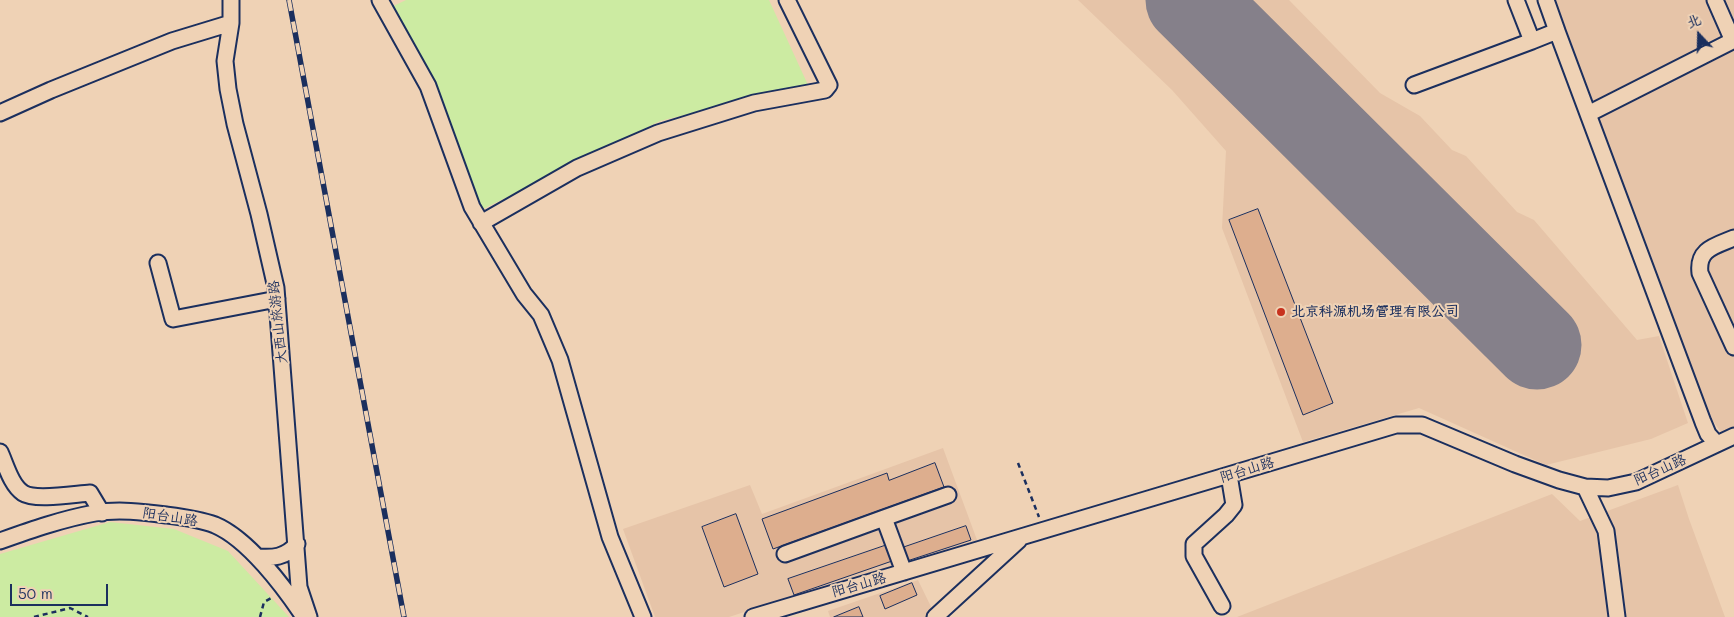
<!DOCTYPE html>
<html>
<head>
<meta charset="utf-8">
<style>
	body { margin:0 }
	#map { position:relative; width:1734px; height:617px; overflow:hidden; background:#efd2b5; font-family:Mali,"LXGW WenKai TC",sans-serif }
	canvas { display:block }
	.north { position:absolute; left:1674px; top:10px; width:50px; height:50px; -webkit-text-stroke:4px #efd2b5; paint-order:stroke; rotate:339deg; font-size:14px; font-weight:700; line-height:20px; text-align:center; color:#1b2f5e }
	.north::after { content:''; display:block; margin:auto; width:18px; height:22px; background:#1b2f5e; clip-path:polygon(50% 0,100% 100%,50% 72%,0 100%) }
	.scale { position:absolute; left:10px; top:584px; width:98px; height:22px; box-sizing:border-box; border:2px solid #1b2f5e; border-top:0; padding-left:6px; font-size:15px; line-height:18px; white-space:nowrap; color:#1b2f5e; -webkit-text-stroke:4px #efd2b5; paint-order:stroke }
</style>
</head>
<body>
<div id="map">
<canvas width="1734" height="617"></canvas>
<div class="north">北</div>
<div class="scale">50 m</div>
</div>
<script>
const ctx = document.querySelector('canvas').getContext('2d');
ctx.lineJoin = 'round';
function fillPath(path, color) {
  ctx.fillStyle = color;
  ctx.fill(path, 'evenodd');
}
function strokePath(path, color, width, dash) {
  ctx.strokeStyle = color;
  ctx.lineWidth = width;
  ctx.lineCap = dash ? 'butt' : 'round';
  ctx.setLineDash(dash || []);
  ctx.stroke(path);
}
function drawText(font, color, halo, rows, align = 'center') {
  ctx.font = font + ' Mali,"LXGW WenKai TC",sans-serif';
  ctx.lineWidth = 4;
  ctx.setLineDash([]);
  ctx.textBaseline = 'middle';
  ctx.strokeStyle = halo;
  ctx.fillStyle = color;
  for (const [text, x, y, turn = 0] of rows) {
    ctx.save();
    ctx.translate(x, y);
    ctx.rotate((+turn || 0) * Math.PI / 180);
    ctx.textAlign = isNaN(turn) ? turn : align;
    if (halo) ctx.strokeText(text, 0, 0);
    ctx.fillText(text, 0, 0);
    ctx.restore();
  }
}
fillPath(new Path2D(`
	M1078,0H1289L1380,93L1420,116L1452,150L1466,156L1517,212L1534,220L1637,340L1659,336L1688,423L1651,439L1546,465L1419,408L1303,442L1222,228L1226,151L1172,90Z
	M1553,0H1734V429L1723,435L1708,414Z
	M943,448L977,540L896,567L793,596L729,617H655L623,529L750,485L762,514Z
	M1678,485L1689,519L1725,617H1237L1552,494L1580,521Z
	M918,580L936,617H830L828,611Z`), '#e6c4a8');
fillPath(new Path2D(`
	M406,0H769L808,85L660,121L469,216L442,150L424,85L381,12Z
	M110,522L174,529L228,551L289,617H0V554Z`), '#cceba2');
strokePath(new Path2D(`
	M1190,0L1537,345`), '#85808a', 89);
const building = new Path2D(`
	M1258,209L1333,403L1303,415L1229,220Z
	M935,463L944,487L773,549L762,519L887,473L889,480Z
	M736,514L758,574L724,587L702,527Z
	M966,526L971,540L907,561L902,548Z
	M890,544L895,560L794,595L788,579Z
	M912,583L917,595L885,609L880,596Z
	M859,607L863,617H834Z`);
fillPath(building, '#ddae8e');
strokePath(building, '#1b2f5e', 1);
const minor = new Path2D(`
	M231,0V23L225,61L228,89L235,124L259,214L276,288L299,587L309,617
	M380,0L428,86L472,207L524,294L541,315L560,360L610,537L643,617
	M1715,0L1733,41
	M1557,31L1703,422L1708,434L1717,444
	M1532,41L1557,31L1546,0
	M1414,85L1532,41L1516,0
	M0,113L51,90L172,41L231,23
	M1588,114L1734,40
	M481,223L577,168L658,133L754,103L825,90L829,85L787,0
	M1734,238C1715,246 1697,249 1700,273L1734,347
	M158,263L173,319L277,299
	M0,452C6,465 11,485 23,493C35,501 75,494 90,493L102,513
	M1585,487L1606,531L1617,617
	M884,518L948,495
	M0,541C31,530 62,519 95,513C118,509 143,512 166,515C182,517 199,519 215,525C248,539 284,587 304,617
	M785,554L884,518L904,572
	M257,557C273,558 285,558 297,544
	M1222,606L1194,556V544L1226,515L1234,505L1229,475
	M753,617L1396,425H1422L1515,464L1559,480L1585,487L1608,488L1636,482L1734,436
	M935,617L1019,540`);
strokePath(minor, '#1b2f5e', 19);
strokePath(new Path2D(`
	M1018,463L1039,517
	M34,617L70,608L88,617
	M260,617L264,602L273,597`), '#1b2f5e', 2.5, [5, 4]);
strokePath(minor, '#efd2b5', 15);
const rail = new Path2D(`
	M289,0L404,617`);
strokePath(rail, '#1b2f5e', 5.5);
strokePath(rail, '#efd2b5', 4, [11]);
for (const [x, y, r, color] of [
	[1281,312,5,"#c8321e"]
]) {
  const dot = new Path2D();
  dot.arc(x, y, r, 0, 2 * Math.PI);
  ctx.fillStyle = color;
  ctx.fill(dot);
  strokePath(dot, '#efd2b5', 2);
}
drawText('bold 14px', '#1b2f5e', '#efd2b5', [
	["北京科源机场管理有限公司",1291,312]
], 'left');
drawText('14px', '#1b2f5e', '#efd2b5', [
	["大西山旅游路",278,322,-96],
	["阳台山路",1247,470,-17],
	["阳台山路",1660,470,-24],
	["阳台山路",170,517,9],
	["阳台山路",859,585,-16]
]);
</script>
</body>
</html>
